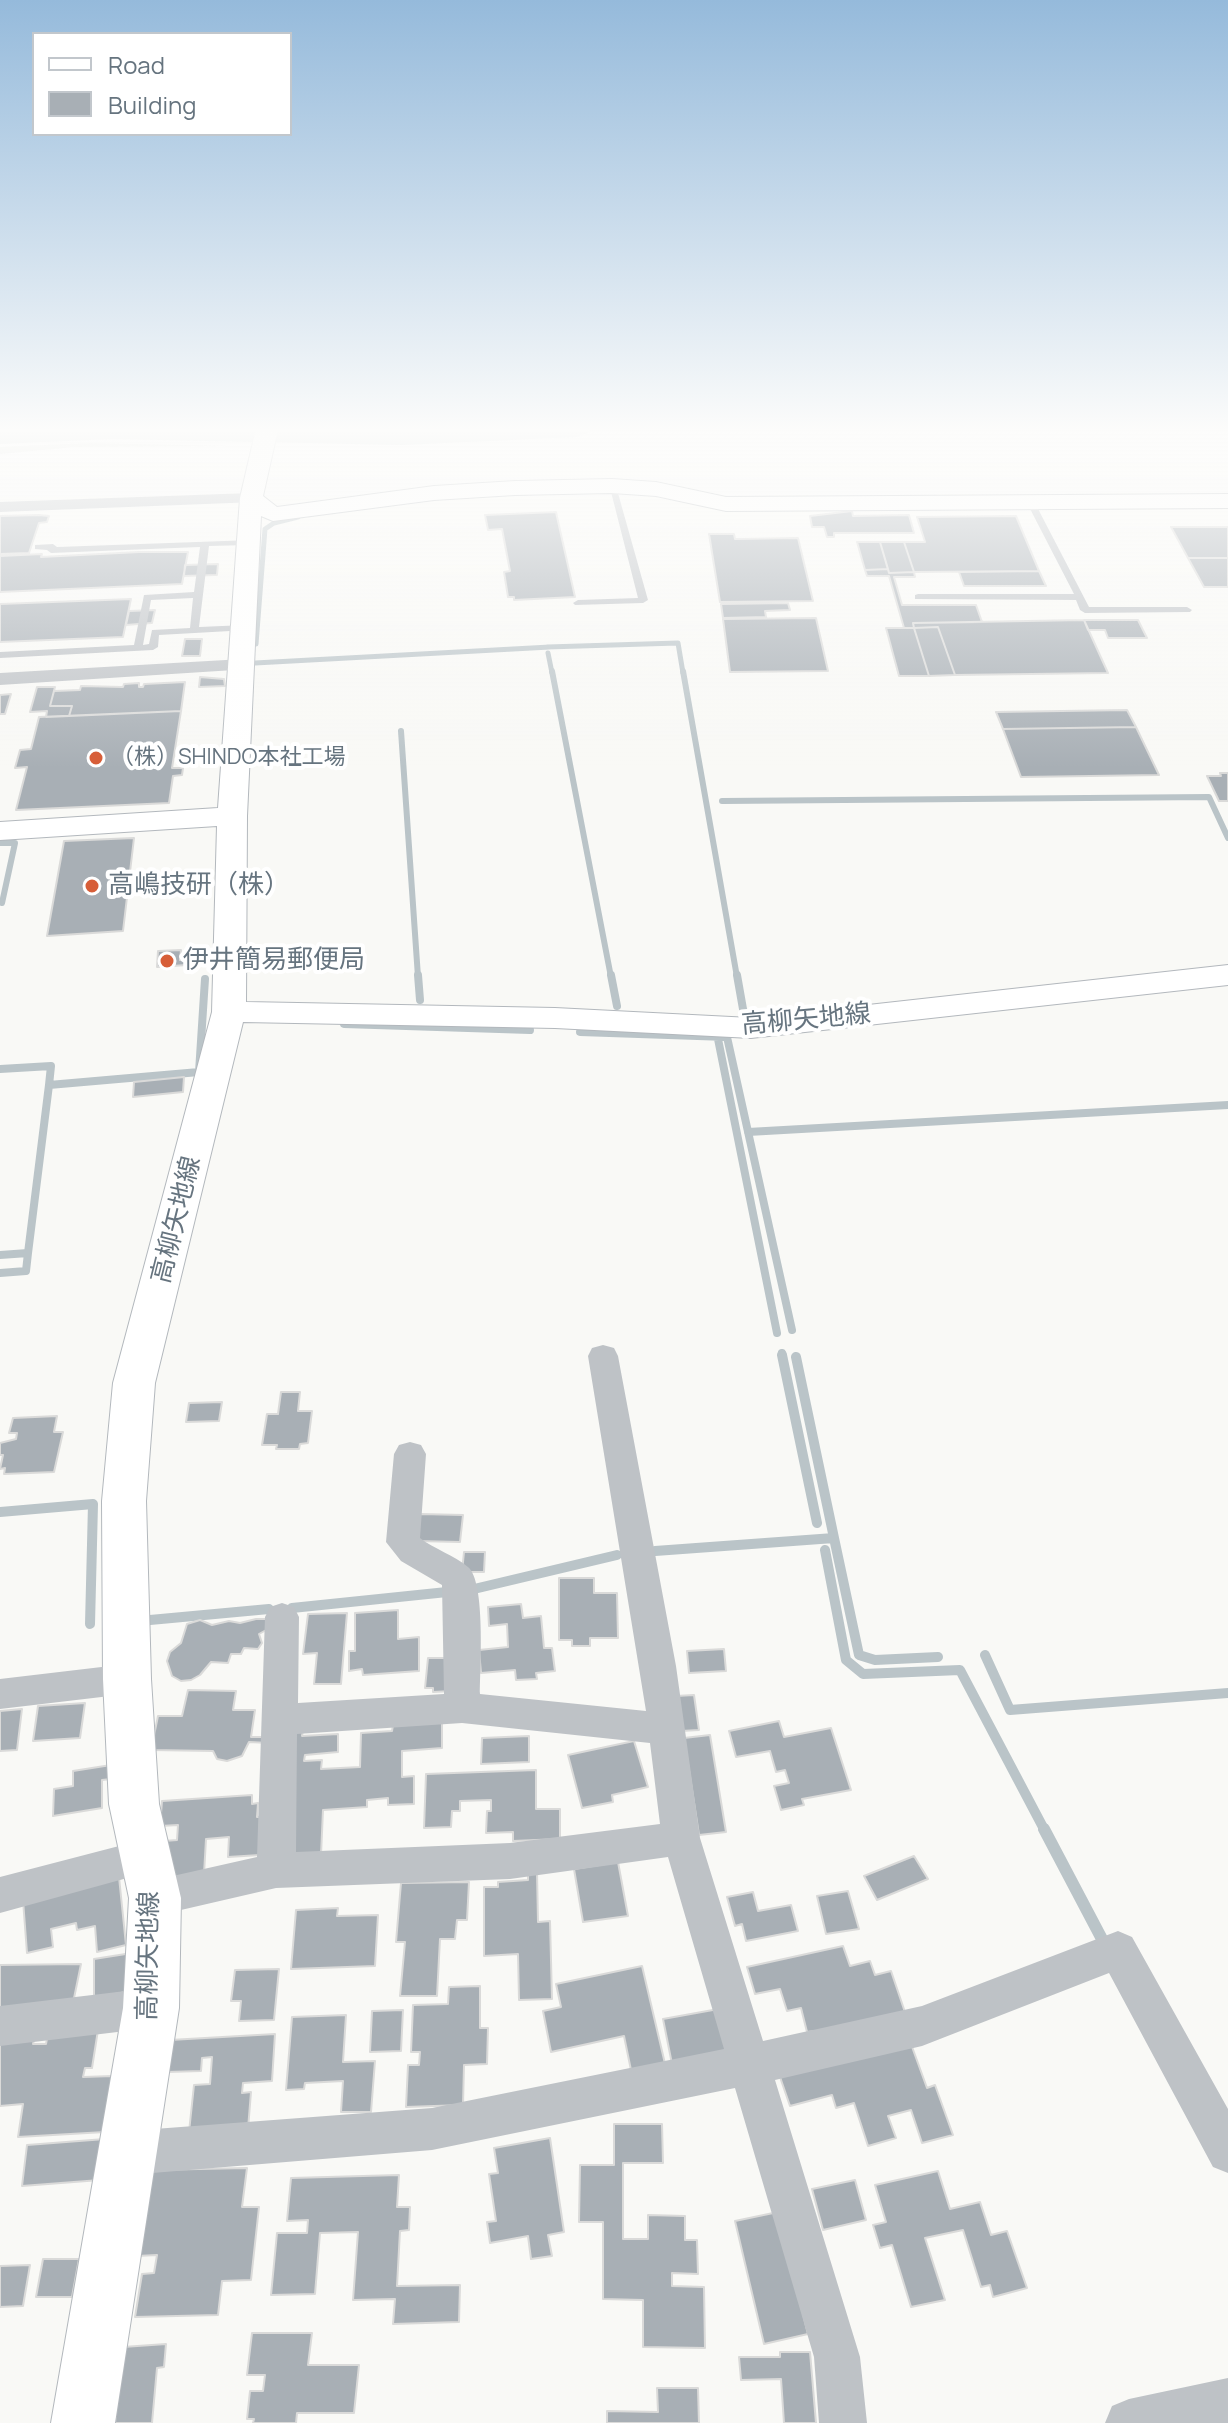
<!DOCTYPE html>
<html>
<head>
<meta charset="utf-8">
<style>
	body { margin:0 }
	#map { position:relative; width:1228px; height:2423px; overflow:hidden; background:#f9f9f6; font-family:Manrope,sans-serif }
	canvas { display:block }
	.legend { position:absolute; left:32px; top:32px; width:260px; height:104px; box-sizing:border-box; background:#fff; border:2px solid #c2c7cc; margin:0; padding:10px 14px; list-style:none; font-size:24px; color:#66747f }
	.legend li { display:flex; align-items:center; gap:16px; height:40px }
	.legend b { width:40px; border:2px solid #c2c7cc }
</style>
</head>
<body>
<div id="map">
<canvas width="1228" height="2423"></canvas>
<ul class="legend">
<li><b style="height:10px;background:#fff"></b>Road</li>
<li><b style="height:22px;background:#a8afb5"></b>Building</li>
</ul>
</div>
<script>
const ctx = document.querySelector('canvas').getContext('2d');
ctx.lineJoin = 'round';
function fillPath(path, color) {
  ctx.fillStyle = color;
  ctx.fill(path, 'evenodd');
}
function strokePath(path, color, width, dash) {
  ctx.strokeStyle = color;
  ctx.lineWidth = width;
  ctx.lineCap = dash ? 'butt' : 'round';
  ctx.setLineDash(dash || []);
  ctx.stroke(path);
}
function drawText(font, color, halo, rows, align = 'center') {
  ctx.font = font + ' Manrope,"Noto Sans JP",sans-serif';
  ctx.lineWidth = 8;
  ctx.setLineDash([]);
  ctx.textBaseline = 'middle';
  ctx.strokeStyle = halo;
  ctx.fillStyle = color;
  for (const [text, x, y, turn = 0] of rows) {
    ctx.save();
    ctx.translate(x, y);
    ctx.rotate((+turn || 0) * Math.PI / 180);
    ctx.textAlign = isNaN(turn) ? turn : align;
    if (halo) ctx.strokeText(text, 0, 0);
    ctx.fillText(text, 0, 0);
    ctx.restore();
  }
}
fillPath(new Path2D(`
	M90,443L227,446L75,447L0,454V447Z`), '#d9ddd6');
strokePath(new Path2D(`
	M256,644L265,529L274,523L298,517
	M547,647L678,643L683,673
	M548,653L552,673
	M255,663L550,647`), '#bac4c8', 5);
strokePath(new Path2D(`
	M552,671L611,977
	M683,671L737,977
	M401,731L418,977
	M722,801L1209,797L1228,838
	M0,843H15L2,903`), '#bac4c8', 6);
strokePath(new Path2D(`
	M418,975L420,1000
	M611,975L617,1006
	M737,975L743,1009
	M344,1024L530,1030
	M580,1032L727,1037L792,1330
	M718,1039L777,1333
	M0,1069L51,1066L49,1085L199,1072L205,979
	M748,1132L1228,1105
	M0,1255L28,1253L49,1085
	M0,1273L26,1271L28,1253
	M782,1353L783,1357`), '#bac4c8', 8);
strokePath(new Path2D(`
	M782,1355L817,1523
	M796,1357L834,1538
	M0,1512L93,1504L90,1624
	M825,1550L846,1660L863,1674L960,1670L1045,1831
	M655,1551L834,1538L859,1655L875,1660L938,1657
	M474,1589L617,1555
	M292,1608L447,1592
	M150,1620L269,1609
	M985,1655L1010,1710L1228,1693`), '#bac4c8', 10);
strokePath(new Path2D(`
	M1044,1829L1103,1941`), '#bac4c8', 12);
fillPath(new Path2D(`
	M0,429H590L586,434L577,437L402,445L112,439L0,444Z`), '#bac4c8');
const building = new Path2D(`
	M852,511L853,516L909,515L914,533H834V537H827L824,527H812L810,516Z
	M556,512L575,597L514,600V597H508L504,572L510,571L502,529L488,530L485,515Z
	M39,515L49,516L47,522L39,523L29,553L0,554V516Z
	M1016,516L1039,571L914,572L904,542H925L917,517Z
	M1171,527H1228V558H1188Z
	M709,534H734L735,539L798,538L813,601L720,602Z
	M857,542H880L888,569L865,570Z
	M880,542H904L914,572L889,573Z
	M139,552H188L182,584L0,592V556L42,554L41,557Z
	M1188,558H1228V587H1204Z
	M218,564L217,575L184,576L185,565Z
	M888,569L889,573L914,572L915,577H894L902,605H976L982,622L913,623L914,628H904L889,576H867L865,570Z
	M1039,571L1046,586H964L959,572Z
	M131,599L123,637L0,642V604Z
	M788,603L790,610L765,611L766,617L723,618L721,604Z
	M155,610L152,623L126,625L129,611Z
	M816,618L828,671L730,672L723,619Z
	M1084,620H1138L1147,638H1108L1105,630H1088Z
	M1084,620L1108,673L955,675L938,627L914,628L913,623Z
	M938,627L955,675L929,676L914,628Z
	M886,628H914L929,676H899Z
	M185,639H202L200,656H182Z
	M200,677L224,679L225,686L199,687Z
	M185,682L181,711L69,716L72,706H50L54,691L80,690L81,686L123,687L124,684L139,683V687H143L144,684Z
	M37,687H55L50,706H72L69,716L46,717L47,711L30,712Z
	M11,694L5,714H0V695Z
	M1127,710L1136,727L1003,729L996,712Z
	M181,711L172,768H183L182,775L173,776L169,803L16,810L27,767L15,768L20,750L31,749L39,717Z
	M1136,727L1159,775L1021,777L1003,729Z
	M1220,773H1228V801H1219L1207,776H1221Z
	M134,838L123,931L47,936L64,841Z
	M181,950L180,960L187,959V965L157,967L158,951Z
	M184,1077L183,1092L133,1097L134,1082Z
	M281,1392H300L298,1411H312L308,1443L300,1444L299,1449H276L277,1445H262L267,1414H278Z
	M222,1402L219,1421L186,1422L189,1403Z
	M57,1416L54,1432H63L54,1472L4,1474L5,1468L0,1469L3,1455H0V1443L16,1439L17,1433H9L13,1418Z
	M420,1514L463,1515L460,1542L417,1541Z
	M464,1552H485L484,1572H462Z
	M559,1578H594V1593H617L618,1638H590V1646H572V1640H559Z
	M521,1604L523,1618L541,1616L544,1648H552L555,1671L536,1673L537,1679L516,1680L515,1670L481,1673L479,1650L508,1647L507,1624L489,1626L488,1607Z
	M398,1610V1639L419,1637V1671L363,1675L362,1669L349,1671V1651H355V1613Z
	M347,1613L341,1684H314L317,1653L303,1654L308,1614Z
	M256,1619H268V1629L259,1634L262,1643L258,1649L244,1648L241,1654H231L228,1663L211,1662L200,1675L191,1680L181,1681L172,1676L167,1661L170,1652L181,1643L187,1624L200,1620L212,1625L229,1621L240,1623Z
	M724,1649L726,1671L689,1673L687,1651Z
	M428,1658H454L452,1691L433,1692V1688H425Z
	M188,1690L236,1691L233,1710H255L251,1737H270L269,1743L249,1742L242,1756L227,1761L217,1759L213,1751L151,1750L158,1716H182Z
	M694,1695L699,1730L681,1731L676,1696Z
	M85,1703L80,1738L33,1741L38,1706Z
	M22,1709L17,1750L0,1751V1711Z
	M442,1721V1748L402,1751V1777L414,1776V1804L388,1805V1798L367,1800V1807L323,1810L321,1855L289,1857L295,1731L303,1730L302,1736L338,1734V1752L305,1755L304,1761L322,1760L321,1769L360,1767L361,1733L392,1731L393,1725Z
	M779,1721L784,1737L831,1728L851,1790L802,1799L804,1805L781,1810L774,1786L789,1783L785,1770L776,1772L770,1751L736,1757L729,1731Z
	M710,1735L726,1832L699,1835L684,1738Z
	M529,1736V1762L481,1764L482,1738Z
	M634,1741L648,1787L612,1795L613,1802L582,1808L568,1755Z
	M111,1765V1779L102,1780V1808L53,1816L54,1789L73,1786V1771Z
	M536,1770V1809H560V1839L513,1841V1832L486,1833L487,1811H491V1800L460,1801V1811H452L451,1827L424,1828L426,1774Z
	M252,1795V1804L258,1803L257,1817H262L260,1855L228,1857L229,1837L206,1839L204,1874L170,1877L171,1857H163L164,1841L177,1840L178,1825L160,1826L162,1801Z
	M914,1856L928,1879L877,1900L864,1876Z
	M618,1862L628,1916L583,1922L574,1869Z
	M537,1872L538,1922L550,1921L552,1999L519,2000L518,1954L484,1956V1887H498V1882L528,1880V1873Z
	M119,1877L126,1945L97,1952L95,1926L77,1930L76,1923L51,1929L53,1947L27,1953L23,1900Z
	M469,1882L467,1920H457L455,1939H440L437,1996H400L405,1942H396L401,1883Z
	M848,1891L859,1929L826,1934L817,1896Z
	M753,1892L758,1911L791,1905L798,1931L746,1941L742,1924L735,1926L727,1897Z
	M338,1908L337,1916L378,1915L375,1966L291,1969L296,1910Z
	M843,1946L850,1966L870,1961L875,1975L891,1971L908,2021L807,2032L801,2008L787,2011L780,1989L755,1994L747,1967Z
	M132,1953L131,1991L94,1998V1959Z
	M81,1964L72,2008H0V1965Z
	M642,1966L666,2068L632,2075L624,2036L551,2052L543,2011L561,2007L556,1984Z
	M279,1969L274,2020L239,2021L241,2001H231L235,1970Z
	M480,1986V2028H488L487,2064L464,2065L463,2105L406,2107L408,2065H419L420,2052H411L413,2005L448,2004L449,1987Z
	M724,2008L735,2052L672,2064L663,2019Z
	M403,2010L401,2051L370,2052L372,2011Z
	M346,2015L343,2062L375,2061L371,2112H341L343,2081L305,2083L304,2089L286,2090L292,2017Z
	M98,2030L92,2068H85L83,2077L113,2076L105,2132L18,2137L23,2104L0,2106V2037L35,2036L33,2044H46L48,2033Z
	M275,2034L272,2081L243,2083L242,2093L251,2092L248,2129L189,2132L194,2085L210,2084L212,2057L202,2058L201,2071L167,2072L170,2040Z
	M911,2044L927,2088L935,2085L953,2135L922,2143L911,2110L888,2116L896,2138L868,2146L854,2103L836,2108L832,2095L790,2106L780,2077Z
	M614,2124H662L663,2163H623V2239H648V2215L685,2216V2240H697L698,2274L672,2273V2286L704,2287L705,2348L643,2347V2300L603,2299V2222H579L580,2165H614Z
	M550,2138L564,2232L548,2235L552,2256L531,2259L528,2236L490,2243L487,2222L496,2221L489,2174L498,2173L494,2148Z
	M105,2139L100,2180L22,2186L27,2145Z
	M247,2168L242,2207H259L251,2280L222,2281L218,2315L135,2317L142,2274L154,2273L157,2255L137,2256L150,2170Z
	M938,2171L950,2209L980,2202L991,2235L1007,2231L1027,2288L993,2297L990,2285L981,2287L963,2230L925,2238L945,2300L911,2307L892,2245L880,2248L873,2225L886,2222L875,2185Z
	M399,2175L397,2207H410L409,2230L400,2231L397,2286L460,2285L459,2322L393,2324L395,2299L353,2300L358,2232L320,2233L315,2294L271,2295L277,2233H307L308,2220L287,2221L291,2178Z
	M855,2180L866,2220L823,2230L812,2189Z
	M778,2212L808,2334L764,2344L735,2221Z
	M43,2259H79L72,2297H36Z
	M30,2265L23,2306L0,2307V2266Z
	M252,2333H312L308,2365H359L354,2413H297L296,2423H253L254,2419H247L250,2391H263L265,2375H247Z
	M166,2344L164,2367L157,2368L152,2423H115L123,2347Z
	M780,2352H810L816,2423H784L781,2379L741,2380L739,2357H780Z
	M657,2388H698L699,2423H607V2411L658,2412Z`);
fillPath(building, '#a8afb5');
strokePath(building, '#dadad9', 2);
const secondary = new Path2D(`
	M256,429H278L263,496L277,507L434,486L515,481L612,479L656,482L726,497L1228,494V508L726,511L656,496L612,493L515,495L434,500L273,521L261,516L247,816L246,1002L555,1008L751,1018L1228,965V985L751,1038L555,1028L243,1022L155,1383L146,1501L151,1679L159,1804L181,1898L179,2008L115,2423H51L123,2008L129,1898L109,1804L103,1679L102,1501L113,1383L212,1012L217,826L0,840V822L218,808L240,498Z`);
strokePath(secondary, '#b3b8bd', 2);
fillPath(new Path2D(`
	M609,484L616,486L648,600L643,603L575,605L573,603L578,600L638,598Z
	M1031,500L1035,503L1089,607H1187L1192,610L1190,612L1085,613L1080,610L1076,600L915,599V595L918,594H1074L1027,503Z
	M252,540V544L249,545L209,546L199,627L245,625L248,626V630L159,635L158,647L153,650L0,658V652L134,645L144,595L194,592L200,547L51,553L47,550L35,549V545L53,544L57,547ZM193,598L190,628L152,630L149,644L143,645L151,600Z`), '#bec2c6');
fillPath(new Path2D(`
	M251,493L257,494L259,498L257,502L0,512V502Z
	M243,659L253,665L250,669L0,685V673Z
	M603,1345L614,1348L618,1356L676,1666L700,1838L763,2041L922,2006L1118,1931L1132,1937L1228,2109V2173L1213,2167L1109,1973L922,2046L775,2080L860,2357L867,2423H819L814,2357L735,2088L432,2150L128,2175L113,2168L106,2153L113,2138L128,2131L432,2108L724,2049L668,1857L510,1879L276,1888L155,1916L141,1911L136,1898L141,1885L155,1880L257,1857L265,1617L270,1607L282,1603L294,1607L299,1617L298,1703L444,1694L442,1585L401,1561L386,1542L394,1454L399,1445L410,1442L421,1445L426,1454L420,1538C434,1549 454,1555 468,1567C486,1582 480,1669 480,1694L646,1711L588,1356L592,1348ZM462,1723L650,1743L660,1824L510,1843L296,1852L297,1734Z
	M127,1664L140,1668L145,1679L140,1690L127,1694L0,1709V1679Z
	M146,1839L160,1845L165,1857L160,1869L0,1913V1877Z
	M151,1988L165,1994L171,2008L165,2022L151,2028L0,2046V2006Z
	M1228,2378V2423H1105L1112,2406L1129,2399Z`), '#bec2c6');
fillPath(secondary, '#fff');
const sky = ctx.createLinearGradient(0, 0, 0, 768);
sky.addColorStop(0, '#95badb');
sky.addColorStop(0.56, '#fcfcfb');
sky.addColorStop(1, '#fcfcfb00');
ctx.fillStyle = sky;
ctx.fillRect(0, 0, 1228, 768);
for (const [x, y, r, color] of [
	[96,758,8,"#d75e38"],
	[92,886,8,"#d75e38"],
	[167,961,8,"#d75e38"]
]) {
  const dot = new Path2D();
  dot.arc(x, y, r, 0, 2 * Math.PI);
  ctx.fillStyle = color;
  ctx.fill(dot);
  strokePath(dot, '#fff', 3);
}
drawText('22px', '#66747f', '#fff', [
	["（株）SHINDO本社工場",112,758]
], 'left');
drawText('26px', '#66747f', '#fff', [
	["高嶋技研（株）",108,886],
	["伊井簡易郵便局",183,961]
], 'left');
drawText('26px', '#66747f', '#fff', [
	["高柳矢地線",806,1020,-5],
	["高柳矢地線",177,1220,-76],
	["高柳矢地線",149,1956,-89]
]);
</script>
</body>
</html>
